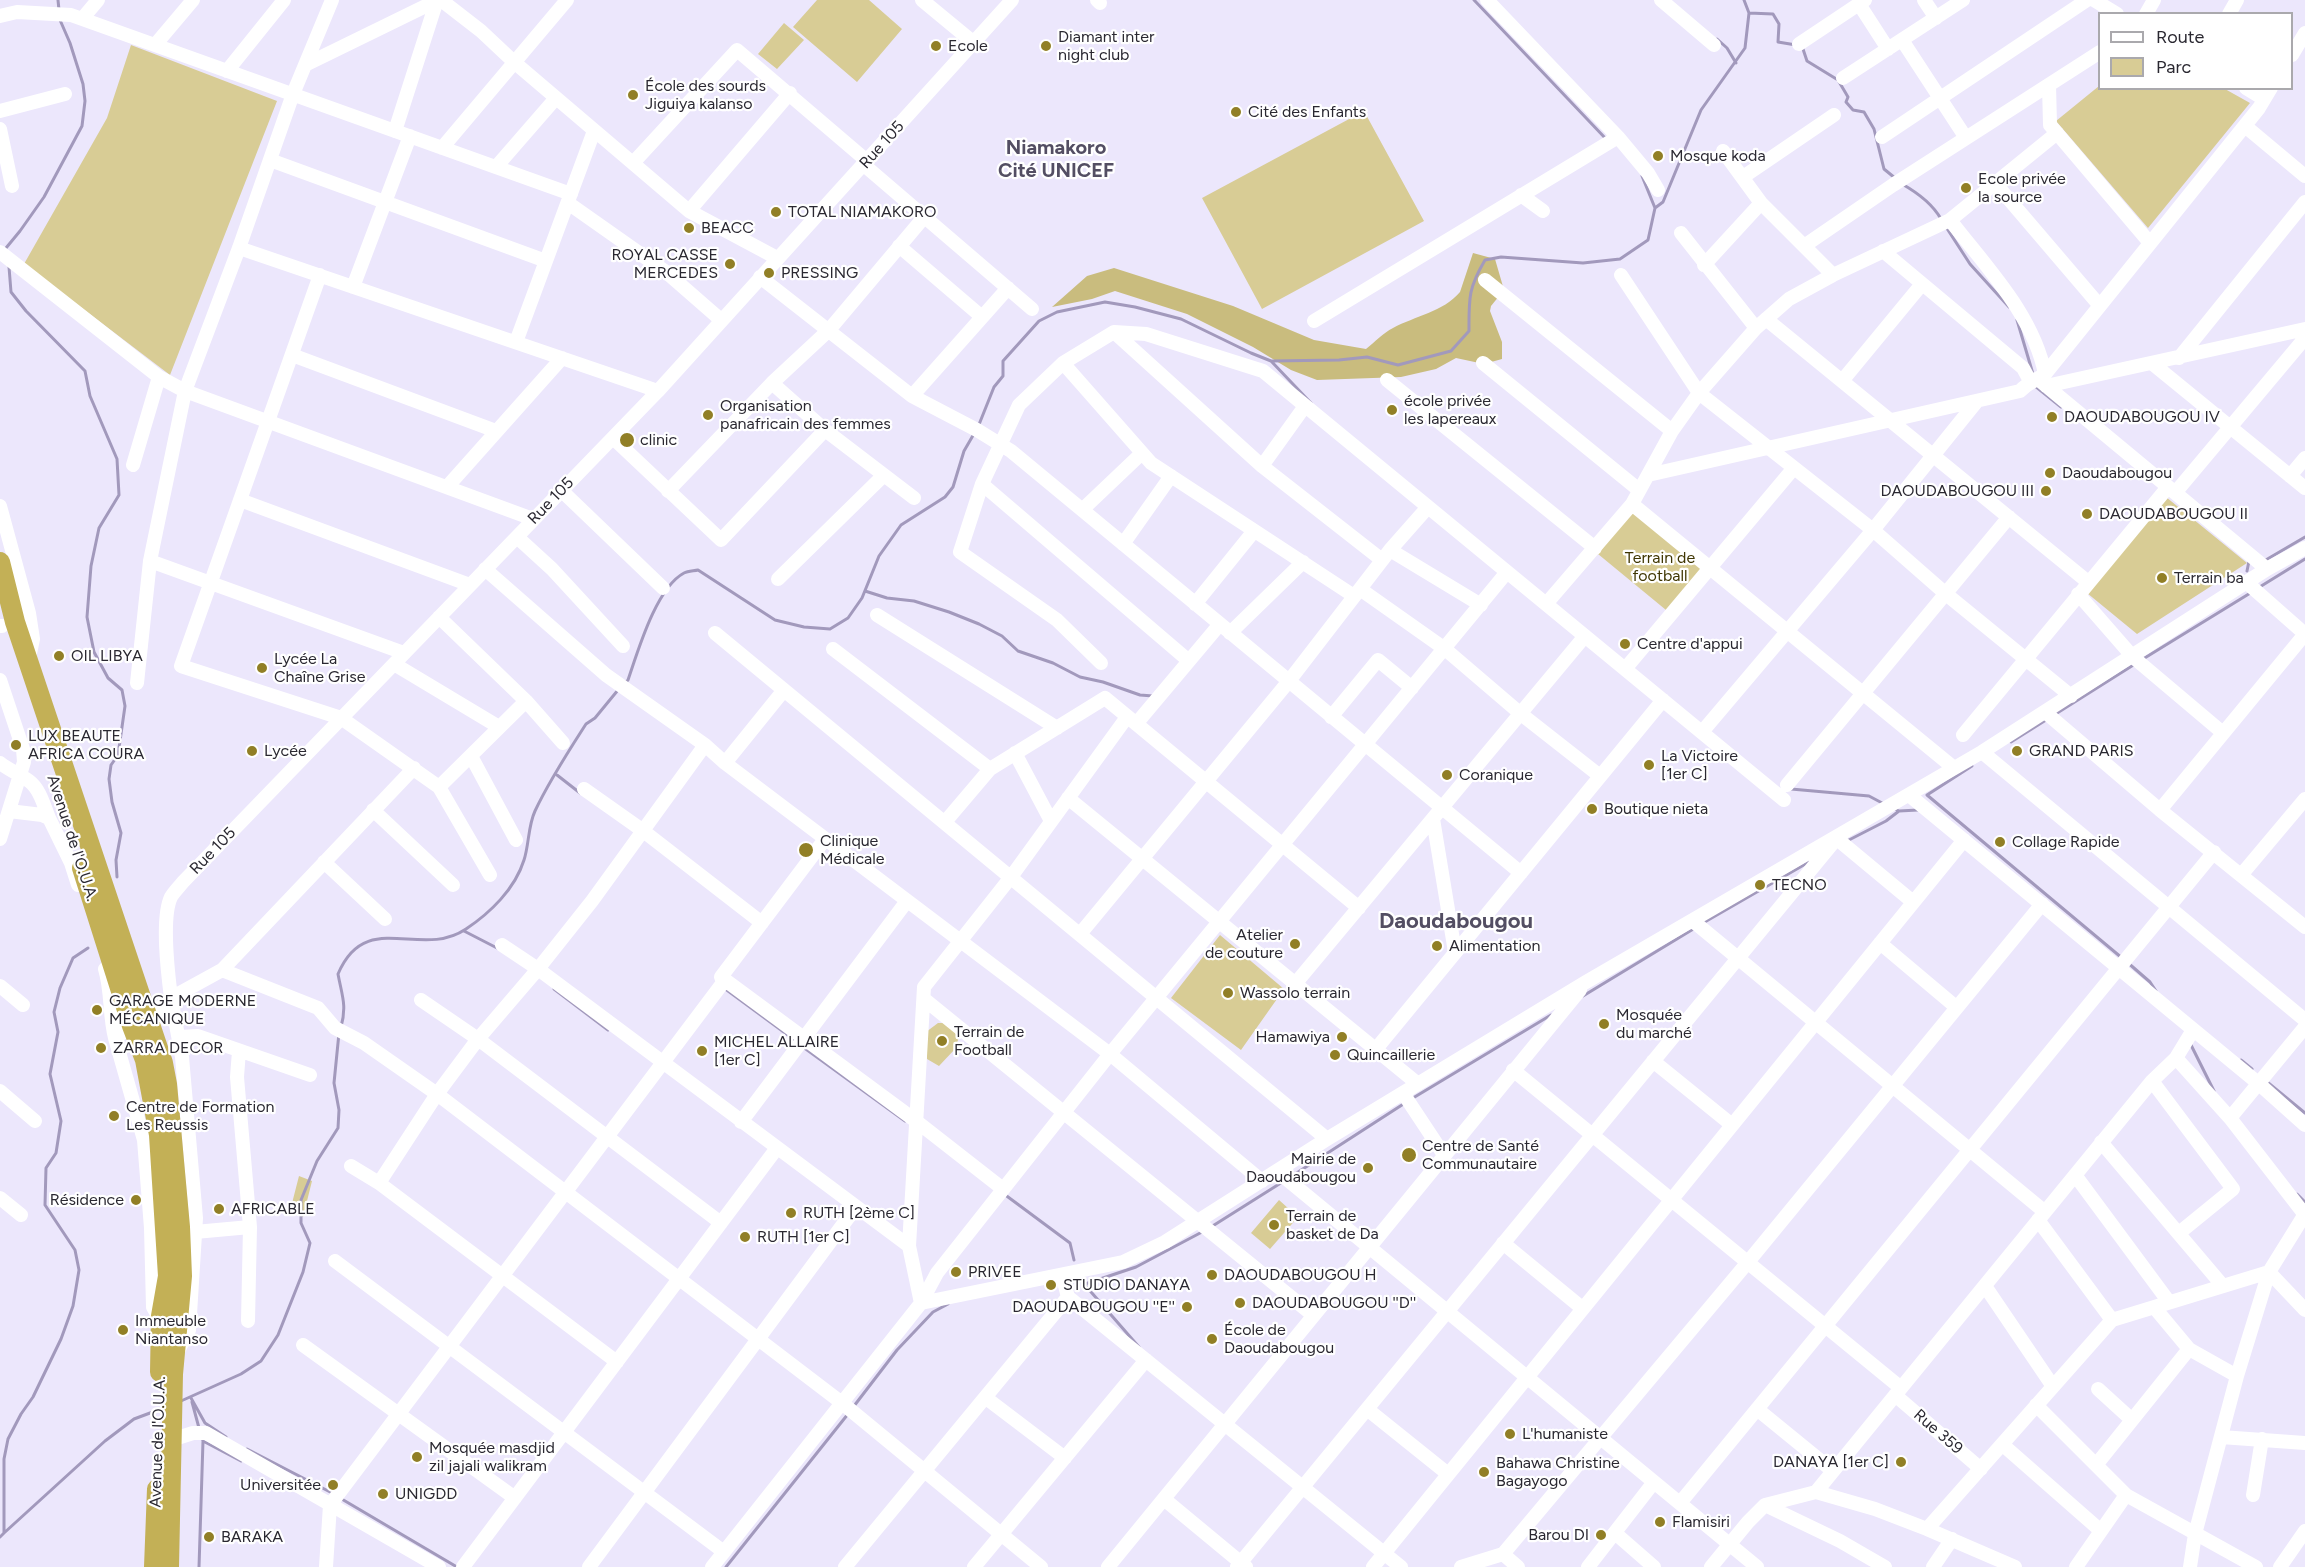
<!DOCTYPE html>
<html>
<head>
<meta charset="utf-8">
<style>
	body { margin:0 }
	#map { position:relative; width:2305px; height:1567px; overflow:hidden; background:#ece7fc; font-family:Figtree,sans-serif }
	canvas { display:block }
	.legend { position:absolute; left:2098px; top:12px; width:195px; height:78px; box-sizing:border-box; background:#fff; border:2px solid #aaa9ad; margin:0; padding:8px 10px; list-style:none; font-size:18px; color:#2a2831 }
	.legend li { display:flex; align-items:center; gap:12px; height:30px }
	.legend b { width:30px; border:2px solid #aaa9ad }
</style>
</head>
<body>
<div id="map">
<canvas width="2305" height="1567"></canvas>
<ul class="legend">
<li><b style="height:8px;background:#fff"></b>Route</li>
<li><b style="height:16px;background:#d8cc95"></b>Parc</li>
</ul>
</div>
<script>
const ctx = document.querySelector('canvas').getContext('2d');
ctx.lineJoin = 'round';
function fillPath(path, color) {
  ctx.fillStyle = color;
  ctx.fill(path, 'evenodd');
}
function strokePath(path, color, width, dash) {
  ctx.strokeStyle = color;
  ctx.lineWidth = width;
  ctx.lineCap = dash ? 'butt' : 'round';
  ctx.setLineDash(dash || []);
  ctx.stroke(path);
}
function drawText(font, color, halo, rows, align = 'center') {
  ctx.font = font + ' Figtree,sans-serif';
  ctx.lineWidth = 4.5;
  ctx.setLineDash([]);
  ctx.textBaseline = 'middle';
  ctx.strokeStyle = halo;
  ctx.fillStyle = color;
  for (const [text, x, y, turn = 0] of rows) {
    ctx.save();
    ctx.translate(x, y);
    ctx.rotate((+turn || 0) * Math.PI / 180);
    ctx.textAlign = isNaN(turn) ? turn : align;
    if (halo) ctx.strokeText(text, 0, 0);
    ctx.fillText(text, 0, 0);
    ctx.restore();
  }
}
fillPath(new Path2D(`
	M817,0H869L902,29L857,82L793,27Z
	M784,23L804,40L777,69L758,54Z
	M131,45L277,101L170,375L24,264L107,118Z
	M2099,86L2100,88L2225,89L2250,103L2148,228L2056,121Z
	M1364,111L1424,221L1262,309L1202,198Z
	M2166,497L2247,563L2137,634L2087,593Z
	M1634,508L1705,567L1666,610L1598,554Z
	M1220,935L1284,989L1241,1050L1171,998Z
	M938,1023H949L960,1034L955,1049L939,1066L927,1059L926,1032Z
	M299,1176L312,1181L303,1217L290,1211Z
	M1279,1200L1298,1217L1270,1249L1251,1233Z`), '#d8cc95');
fillPath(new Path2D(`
	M1473,253L1495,259L1504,290L1491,306L1490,311L1502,342V359L1484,364L1456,358L1436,369L1401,377L1317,380L1291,370L1253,347L1187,314L1115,291L1092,299L1052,307L1087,276L1114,268L1233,306L1314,340L1366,349C1375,342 1383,333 1393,328C1415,316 1443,312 1460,292Z`), '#c9bc7e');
strokePath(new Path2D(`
	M58,0L59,10
	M1474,0L1607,140
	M1749,13L1773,14L1779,24L1778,42L1796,45
	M1717,39L1727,48L1736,63
	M1802,46L1807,61L1838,80L1848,97L1846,102L1853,110L1864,112L1874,129L1884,169L1895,178
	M1642,176L1655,208
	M1902,184C1918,193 1932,203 1941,219
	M1946,227L1970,264L2009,307
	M6,248L20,231L44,197L82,126L85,101L83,84L70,43L60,20
	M9,267L11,292L26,311L85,371L90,396L117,459L119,495L99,528L91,566L87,617L94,652L108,678L122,690L125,706L118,755L111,765L109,779L112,802L121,833L116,860L117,877
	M2017,320L2033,374
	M1271,361L1311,403
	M2035,386L2061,407
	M978,427L994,387L1003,376V361L1039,321L1057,312L1105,302L1135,307L1181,319L1251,353L1271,361L1339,360L1367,357L1398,365L1451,351L1469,331C1469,298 1468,289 1485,260L1501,257L1583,263L1620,259L1648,240L1655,208L1663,202L1701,110L1745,48L1749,13L1744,0
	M2264,561L2305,537
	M2247,571L2249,561
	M2258,588L2305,559
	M865,591L887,598L914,601L949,612L979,624L1002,636L1018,651L1053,663L1080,677L1103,682L1140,695L1153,696
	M2143,659L2252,592
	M625,683L628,680C638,651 656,588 684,573C688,571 694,571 698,570L775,620L804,627L830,629L848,618L862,598L879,556L901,525L945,497L953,487L964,451L975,432
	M2054,715L2135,664
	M2011,742L2046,720
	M1972,766L1927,795L2122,958
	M557,775L580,793
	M1791,789L1869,796L1884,804
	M1893,808L1899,811L1918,810
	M1847,841L1886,821L1899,811
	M1703,923L1809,862
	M464,931L497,948
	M2127,962L2150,982L2156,991
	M724,988L796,1041
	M554,989L608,1030
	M1583,996L1695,928
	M341,1027C347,1005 342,996 338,974C366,908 420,960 466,929C490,913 515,889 524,860C529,845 528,826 535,811C549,781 568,752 586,724L595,718L618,690
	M2190,1043L2214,1091
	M803,1047L905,1121
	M2241,1060L2252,1069
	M2266,1081L2305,1113
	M1413,1098L1551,1015
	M1292,1176L1405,1103
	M1004,1194L1070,1243L1074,1260
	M2297,1194L2305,1202
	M1211,1227L1284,1181
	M1078,1277L1139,1347
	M1085,1284L1136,1267L1202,1232
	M191,1398L205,1423L226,1437
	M181,1401L241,1374L261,1361L278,1335L303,1272L310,1243L301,1223V1200L317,1161L338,1128L339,1110L334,1083L339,1033
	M192,1402L199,1428
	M854,1406L897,1350L933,1312L948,1304
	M202,1437L203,1441L241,1461
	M247,1449L334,1494
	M340,1498L457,1567
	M4,1533L105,1441L134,1419L166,1407
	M0,1537L4,1533V1459L8,1439L21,1414L33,1397L61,1339L73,1306L79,1270L75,1250L45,1205L46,1168L56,1153L61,1121L50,1074L58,1032L54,1012L60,988L73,958L88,948
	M199,1567L203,1441
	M726,1567L848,1414`), '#a299bc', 3);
strokePath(new Path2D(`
	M441,0L481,31L514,62L689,211L777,258
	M922,0L974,43
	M1097,0L1100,3
	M1487,0L1618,137L1648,173L1658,190
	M1661,0L1714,45
	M1924,0L1936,18
	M2094,0L2117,14
	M1859,4L1888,49
	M2146,14L2154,0
	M2229,14L2237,0
	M0,16L17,12L71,15L571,194
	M82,19L98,0
	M1902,40L1966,138
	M1799,44L1865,0
	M155,45L193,0
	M2292,55L2305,33
	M305,65L436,1
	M227,71L284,0
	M1843,78L1963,0
	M2049,85L2050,125L2150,243
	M2246,88L2264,99
	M0,111L65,94
	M2245,126L2305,176
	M0,129L12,186
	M395,131L437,0
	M1882,137L2087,0
	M442,148L567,0
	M270,160L546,261
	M633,163L737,50L867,161
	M864,165L1032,309
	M496,167L556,98
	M1743,177L1834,115
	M1995,183L2100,306
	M1521,195L1543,211
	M568,203L666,272L721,320
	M1761,203L1833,275
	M689,211L790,93
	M1950,220C1986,267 2033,314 2045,374
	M1681,233L1756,328
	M899,246L982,317
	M1804,246L1893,185L2100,52
	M239,248L658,391
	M1883,251L2023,368L2030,381
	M0,252L159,377L185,391L533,519
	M1704,265L1761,203L1723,151
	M320,275L181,666L341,718L439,787L490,875
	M1621,275L1699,393L1873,530L1946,594L2071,696
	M760,277L912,396L977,430L1011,451L1521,873
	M1485,280L1672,431
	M353,287L410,136
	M1766,319L2088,582
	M1314,321L1618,137
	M1114,332L1262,466L1382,560
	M516,342L594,131
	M292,355L496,431
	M2179,358L2305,202
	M1063,363L1151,463L1354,596
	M1483,363L1639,490
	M2153,364L2305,488
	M2038,379L2267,569
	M1387,380L1595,548
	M1842,381L1922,284
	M772,383L825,430
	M2046,386L2305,329
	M912,396L1008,288
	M613,438L721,540L825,430L914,498
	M133,465L159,377
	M1262,466L1305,406
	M1648,475L2020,391C2030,381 2035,381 2045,374L2259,108L2271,88
	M2290,476L2305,458
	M982,484L1189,661
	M447,487L562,358
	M562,491L663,588
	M668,491L772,383L829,330L925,216
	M2175,493L2305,338
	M240,500L470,585
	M1632,504L1954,768
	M0,506L29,613L33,639L29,658
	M1082,510L1142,453
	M517,537L552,569L623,646
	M1123,544L1171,476
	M1390,550L1481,605
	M150,561L404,653
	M485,569L606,675L705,745L725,763L1110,1054L1262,1181
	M778,579L883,476
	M2246,582L2305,634
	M1360,589L1445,649L1521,714L1600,776
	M2078,594L2133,657L2223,733
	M1195,604L1254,531
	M1546,604L1632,504L1672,431L1699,393L1756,328L1789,299L1833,275L1950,220L2057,133
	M877,615L1057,728
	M439,617L526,701L563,743
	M0,626H2
	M715,633L1327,1139
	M1230,633L1303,562
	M833,649L990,769
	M1101,663L1057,620L960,552L982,484L1019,405L1063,363L1114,332L1146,334L1263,371L1784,800
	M394,664L499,727
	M1625,669L1793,469
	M0,680L23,749L24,762L0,839
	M137,683L150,561L185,391L239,248L293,94L332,0
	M2045,712L2160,810L2305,927
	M1331,717L1378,660L1412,688
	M1136,724L1220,624
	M1702,732L1873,530L1977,401
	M1963,735L2168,487
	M1982,752L2305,1020
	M1015,753L1051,821
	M471,756L516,840
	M0,763C9,770 19,774 29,781C40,789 44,806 49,818
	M725,763L784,690
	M1787,785L2009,517
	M439,787L526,701
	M584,789L642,830L762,923
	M1909,795L2258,1083L2305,1125
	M1068,798L1418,1084
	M373,810L453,885
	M2160,810L2305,634
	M9,811L42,815L49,818L71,863L78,885
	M1433,819L1455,952
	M945,822L990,769L1105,698L1359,908
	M1836,838L1913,902
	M825,839L721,977L916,1121L1003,1189
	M324,862L385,919
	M2242,874L2305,799
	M1693,921L2045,1212
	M1080,934L1289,681L1390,550L1428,507
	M1880,943L1956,1007
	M502,945L538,969L909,1246
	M105,969C112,992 109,1015 115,1038
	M222,970L414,768
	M1295,984L1585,636
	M0,986L23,1005
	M924,999L1313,1315
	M421,1000L478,1039L721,1223
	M179,1037L198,1036L310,1075
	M1376,1049L1663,700
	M2176,1058L2230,1118L2305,1215
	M1653,1061L1732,1125
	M1513,1070L1901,1388
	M2152,1081L2233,1189L2179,1233
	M0,1091L35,1121
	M1403,1093L1444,1155
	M2230,1118L2305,1027
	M741,1122L907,901
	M2101,1142L2223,1286
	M351,1166L379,1183L617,1362
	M1277,1171L1757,1567
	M2075,1175L2169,1302
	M379,1183L437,1094L478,1039L538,969L592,901L705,745
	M0,1198L21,1215
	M2038,1220L2112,1320
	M195,1232L250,1227L237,1077L239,1051
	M1503,1243L1582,1308
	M335,1261L724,1552
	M1062,1275L1068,1297L1401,1567
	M1985,1286L2052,1385
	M921,1303L937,1273L1110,1054L1507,572
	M921,1303L909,1246L924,987L1011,877L1127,717
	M2154,1307L2189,1349L2237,1376
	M161,1316L157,1314L153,1307L151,1228L144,1140L115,1038L132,1026L148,1019L171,998C168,974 161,918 171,897C174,892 179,887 183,882L658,391L1012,0
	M248,1321L250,1227
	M303,1345L515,1498
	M178,1351L189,1330L196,1218L182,1057L171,998L222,970L318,1008L335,1028L364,1043L437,1094L842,1403L1041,1567
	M2098,1389L2132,1420
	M1895,1395L1981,1469
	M986,1398L1065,1458
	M2036,1405L2126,1495L2256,1567
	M1367,1409L1448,1474
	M1757,1409L1833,1471
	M2221,1437L2305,1443
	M171,1440L193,1433H206L439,1567
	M2003,1445L2101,1531L2126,1495
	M2096,1465L2189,1349
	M1816,1492L2152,1081L2176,1058L2193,1030
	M2253,1495L2262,1439
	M1164,1499L1246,1567
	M1680,1503L2214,852
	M1765,1505L1840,1541L1885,1567
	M1927,1529L2112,1320L2269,1272L2305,1310
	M1615,1533L1654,1567
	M1503,1554L1518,1567
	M326,1567L330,1505L725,980
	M463,1567L777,1148
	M589,1567L856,1207
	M712,1567L921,1303L1123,1262L1165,1242L1327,1139L1586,982L1982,752L2267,569L2305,548
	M845,1567L1068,1297
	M974,1567L1146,1360
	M1108,1567L1580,990
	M1237,1567L1832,844
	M1373,1567L1964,840
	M1461,1567L1503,1554L1748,1262L2042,904
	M1588,1567L1654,1482
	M1711,1567L1748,1522L1765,1505L1816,1492L1875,1509L1927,1529L2015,1567
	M1933,1567L1952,1539
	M2076,1567L2101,1531
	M2190,1567L2195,1534L2237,1376L2269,1272L2305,1214
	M2280,1567L2305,1531`), '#fff', 14);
strokePath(new Path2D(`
	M0,562L15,622L163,1063L167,1084L180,1227L182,1276L173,1374L169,1567
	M82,868L132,1026L145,1060L159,1135L168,1276L161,1316L160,1372
	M154,1567L157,1489`), '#c3b056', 20);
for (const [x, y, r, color] of [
	[936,46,6,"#917f26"],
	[1046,46,6,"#917f26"],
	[633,95,6,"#917f26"],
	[1236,112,6,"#917f26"],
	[1658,156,6,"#917f26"],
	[1966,188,6,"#917f26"],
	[776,212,6,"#917f26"],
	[689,228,6,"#917f26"],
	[730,264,6,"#917f26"],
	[769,273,6,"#917f26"],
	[1392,410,6,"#917f26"],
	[708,415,6,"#917f26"],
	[2052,417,6,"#917f26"],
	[627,440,8,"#917f26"],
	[2050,473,6,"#917f26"],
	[2046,491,6,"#917f26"],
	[2087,514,6,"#917f26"],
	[2162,578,6,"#917f26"],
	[1625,644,6,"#917f26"],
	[59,656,6,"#917f26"],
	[262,668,6,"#917f26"],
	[16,745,6,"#917f26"],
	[252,751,6,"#917f26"],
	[2017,751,6,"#917f26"],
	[1649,765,6,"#917f26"],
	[1447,775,6,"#917f26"],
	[1592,809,6,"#917f26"],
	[2000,842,6,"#917f26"],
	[806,850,8,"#917f26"],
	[1760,885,6,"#917f26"],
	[1295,944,6,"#917f26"],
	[1437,946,6,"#917f26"],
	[1228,993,6,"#917f26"],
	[97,1010,6,"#917f26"],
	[1604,1024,6,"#917f26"],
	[1342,1037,6,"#917f26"],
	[942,1041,6,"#917f26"],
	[101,1048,6,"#917f26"],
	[702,1051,6,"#917f26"],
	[1335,1055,6,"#917f26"],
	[114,1116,6,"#917f26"],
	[1409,1155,8,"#917f26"],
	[1368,1168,6,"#917f26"],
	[136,1200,6,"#917f26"],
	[219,1209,6,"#917f26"],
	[791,1213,6,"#917f26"],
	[1274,1225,6,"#917f26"],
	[745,1237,6,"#917f26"],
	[956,1272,6,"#917f26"],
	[1212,1275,6,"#917f26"],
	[1051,1285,6,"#917f26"],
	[1240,1303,6,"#917f26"],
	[1187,1307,6,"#917f26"],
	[123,1330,6,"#917f26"],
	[1212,1339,6,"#917f26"],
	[1510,1434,6,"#917f26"],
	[417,1457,6,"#917f26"],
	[1901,1462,6,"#917f26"],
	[1484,1472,6,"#917f26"],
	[333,1485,6,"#917f26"],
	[383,1494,6,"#917f26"],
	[1660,1522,6,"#917f26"],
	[1601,1535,6,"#917f26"],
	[209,1537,6,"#917f26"]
]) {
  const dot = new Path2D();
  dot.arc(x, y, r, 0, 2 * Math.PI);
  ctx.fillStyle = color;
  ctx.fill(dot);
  strokePath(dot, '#fff', 2);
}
drawText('16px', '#2a2831', '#fff', [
	["Diamant inter",1058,37],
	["night club",1058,55],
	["Ecole",948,46],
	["École des sourds",645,86],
	["Jiguiya kalanso",645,104],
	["Cité des Enfants",1248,112],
	["Mosque koda",1670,156],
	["Ecole privée",1978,179],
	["la source",1978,197],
	["TOTAL NIAMAKORO",788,212],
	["BEACC",701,228],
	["ROYAL CASSE",718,255,"right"],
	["MERCEDES",718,273,"right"],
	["PRESSING",781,273],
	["école privée",1404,401],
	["les lapereaux",1404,419],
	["Organisation",720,406],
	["panafricain des femmes",720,424],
	["DAOUDABOUGOU IV",2064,417],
	["clinic",640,440],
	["Daoudabougou",2062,473],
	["DAOUDABOUGOU III",2034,491,"right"],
	["DAOUDABOUGOU II",2099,514],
	["Terrain ba",2174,578],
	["Centre d'appui",1637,644],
	["OIL LIBYA",71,656],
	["Lycée La",274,659],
	["Chaîne Grise",274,677],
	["LUX BEAUTE",28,736],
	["AFRICA COURA",28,754],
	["Lycée",264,751],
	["GRAND PARIS",2029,751],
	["La Victoire",1661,756],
	["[1er C]",1661,774],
	["Coranique",1459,775],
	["Boutique nieta",1604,809],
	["Clinique",820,841],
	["Médicale",820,859],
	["Collage Rapide",2012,842],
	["TECNO",1772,885],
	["Atelier",1283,935,"right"],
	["de couture",1283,953,"right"],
	["Alimentation",1449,946],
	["Wassolo terrain",1240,993],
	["GARAGE MODERNE",109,1001],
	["MÉCANIQUE",109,1019],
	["Mosquée",1616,1015],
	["du marché",1616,1033],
	["Terrain de",954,1032],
	["Football",954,1050],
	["Hamawiya",1330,1037,"right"],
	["MICHEL ALLAIRE",714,1042],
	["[1er C]",714,1060],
	["ZARRA DECOR",113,1048],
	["Quincaillerie",1347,1055],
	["Centre de Formation",126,1107],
	["Les Reussis",126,1125],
	["Centre de Santé",1422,1146],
	["Communautaire",1422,1164],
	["Mairie de",1356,1159,"right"],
	["Daoudabougou",1356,1177,"right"],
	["Résidence",124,1200,"right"],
	["AFRICABLE",231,1209],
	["RUTH [2ème C]",803,1213],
	["Terrain de",1286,1216],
	["basket de Da",1286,1234],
	["RUTH [1er C]",757,1237],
	["PRIVEE",968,1272],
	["DAOUDABOUGOU H",1224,1275],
	["STUDIO DANAYA",1063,1285],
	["DAOUDABOUGOU ''D''",1252,1303],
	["DAOUDABOUGOU ''E''",1175,1307,"right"],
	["Immeuble",135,1321],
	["Niantanso",135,1339],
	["École de",1224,1330],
	["Daoudabougou",1224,1348],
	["L'humaniste",1522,1434],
	["Mosquée masdjid",429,1448],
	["zil jajali walikram",429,1466],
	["DANAYA [1er C]",1889,1462,"right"],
	["Bahawa Christine",1496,1463],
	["Bagayogo",1496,1481],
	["Universitée",321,1485,"right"],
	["UNIGDD",395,1494],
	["Flamisiri",1672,1522],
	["Barou DI",1589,1535,"right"],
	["BARAKA",221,1537]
], 'left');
drawText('16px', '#2a2831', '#fff', [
	["Rue 105",882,145,-48],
	["Rue 105",551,501,-46],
	["Avenue de l'O.U.A.",72,838,72],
	["Rue 105",213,851,-46],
	["Rue 359",1938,1432,41],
	["Avenue de l'O.U.A.",158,1442,-88]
]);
drawText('16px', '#3f3602', '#fff', [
	["Terrain de",1660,558],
	["football",1660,576]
]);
drawText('bold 20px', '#534e63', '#fff', [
	["Niamakoro",1056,148],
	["Cité UNICEF",1056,171]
]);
drawText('bold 22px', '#534e63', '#fff', [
	["Daoudabougou",1456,922]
]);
</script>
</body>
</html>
